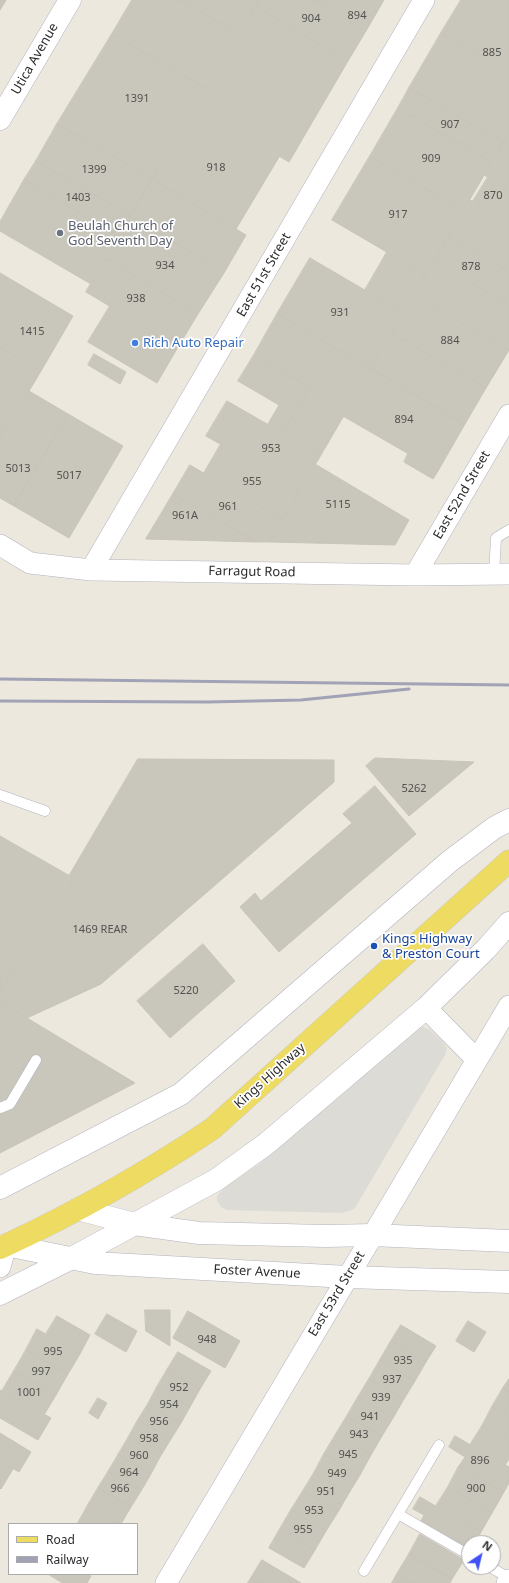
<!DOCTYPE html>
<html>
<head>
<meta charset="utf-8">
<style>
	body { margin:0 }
	#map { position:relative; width:509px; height:1583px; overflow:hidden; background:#ede8de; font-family:"Noto Sans",sans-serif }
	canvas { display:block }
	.legend { position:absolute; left:8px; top:1523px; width:130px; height:52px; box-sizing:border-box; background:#fff; border:1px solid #aaa; margin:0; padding:5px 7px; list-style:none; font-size:12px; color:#2b2b2b }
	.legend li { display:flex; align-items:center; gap:8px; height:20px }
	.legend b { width:20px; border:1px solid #aaa }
	.north { position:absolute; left:461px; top:1535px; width:40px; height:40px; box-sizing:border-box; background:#fff; border:1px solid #aaa; border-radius:50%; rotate:35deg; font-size:11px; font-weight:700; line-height:16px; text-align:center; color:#2b2b2b }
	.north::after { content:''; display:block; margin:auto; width:14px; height:18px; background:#4251f6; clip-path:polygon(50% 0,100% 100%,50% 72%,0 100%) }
</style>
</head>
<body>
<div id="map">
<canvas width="509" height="1583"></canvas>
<ul class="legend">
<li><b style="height:5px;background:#eedc62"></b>Road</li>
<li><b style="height:5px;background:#a1a2b5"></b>Railway</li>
</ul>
<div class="north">N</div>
</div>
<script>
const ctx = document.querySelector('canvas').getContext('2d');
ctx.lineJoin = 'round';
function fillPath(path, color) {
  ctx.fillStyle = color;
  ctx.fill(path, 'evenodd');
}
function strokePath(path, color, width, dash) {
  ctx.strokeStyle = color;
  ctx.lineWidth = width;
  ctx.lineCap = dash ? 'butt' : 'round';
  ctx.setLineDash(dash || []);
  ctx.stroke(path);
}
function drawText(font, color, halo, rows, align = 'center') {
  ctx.font = font + ' "Noto Sans",sans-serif';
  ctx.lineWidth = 3.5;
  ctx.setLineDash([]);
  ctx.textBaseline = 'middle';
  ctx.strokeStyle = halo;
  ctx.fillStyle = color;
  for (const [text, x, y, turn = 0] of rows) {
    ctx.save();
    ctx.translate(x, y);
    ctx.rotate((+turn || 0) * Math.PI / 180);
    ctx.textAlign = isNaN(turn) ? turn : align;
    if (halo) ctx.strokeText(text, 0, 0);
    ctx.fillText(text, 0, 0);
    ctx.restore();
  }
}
fillPath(new Path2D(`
	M423,1027L430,1030L442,1041L447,1048L445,1055L355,1208L350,1211L341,1213L227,1210L221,1207L217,1201V1196L224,1188L259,1164L417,1029Z`), '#dddbd5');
const building = new Path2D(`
	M0,0H6L0,10Z
	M132,0H181L239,34L207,89L112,34Z
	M181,0H260L239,34Z
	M260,0H313L366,31L348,61L256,6Z
	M313,0H384L366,31Z
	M461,0H509V72L441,33Z
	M256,6L348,61L289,162L196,108Z
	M441,33L509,72V132L503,142L409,88Z
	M112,34L207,89L152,179L57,124Z
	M409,88L503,142L492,162L398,108Z
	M196,108L279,157L236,229L152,179Z
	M398,108L492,162L463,211L370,156Z
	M57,124L152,179L131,216L36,161Z
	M509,132V190L484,175Z
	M370,156L463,211L426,275L332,220Z
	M36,161L131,216L119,236L24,180Z
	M488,177L509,190V222L473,201Z
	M152,179L246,235L224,273L131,216Z
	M24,180L119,236L91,284L0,231V222Z
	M470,200L509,222V272L448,237Z
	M131,216L224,273L198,314L106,258Z
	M448,237L509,272V305L434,261Z
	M387,252L426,275L404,313L365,290Z
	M106,258L198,314L178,347L86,292Z
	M310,258L404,313L371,369L277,314Z
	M434,261L509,305V350L414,295Z
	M0,273L73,316L41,371L0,347Z
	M414,295L509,350L486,388L392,333Z
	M110,306L178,347L157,383L88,342Z
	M277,314L371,369L321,455L283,433L310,388L254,355Z
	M392,333L486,388L465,424L371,369Z
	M0,347L41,371L7,428L0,424Z
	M94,354L126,372L120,384L88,365Z
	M254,355L310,388L283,433L268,424L279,405L238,381Z
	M371,369L465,424L438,471L343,416Z
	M29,391L68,414L14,506L0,498V441Z
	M227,401L321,455L300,490L206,436Z
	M68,414L123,446L69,538L14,506Z
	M0,424L7,428L0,441Z
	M221,444L300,490L283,520L204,473Z
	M408,454L438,471L433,479L404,462Z
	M315,464L409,520L395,545L270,542Z
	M190,465L283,520L270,542H255L173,494Z
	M173,494L255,542L146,539Z
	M375,758L474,762L409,816L366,766Z
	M138,759L334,760V782L101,984L27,1018L0,1002V993Z
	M375,786L416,834L279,952L240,907L255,893L261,901L352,823L343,814Z
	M0,836L70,876L0,993Z
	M203,944L235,981L170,1038L137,1001Z
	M0,1002L27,1018L135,1083L0,1153Z
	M145,1310H170V1346L146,1331Z
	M188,1311L240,1341L225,1368L173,1338Z
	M107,1314L137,1331L126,1352L95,1334Z
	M57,1316L90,1335L80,1354L46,1334Z
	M468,1321L486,1332L474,1352L456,1341Z
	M401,1325L436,1346L426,1362L391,1341Z
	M37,1329L80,1354L68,1374L26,1350Z
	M391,1341L426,1362L415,1381L380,1360Z
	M26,1350L68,1374L56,1395L14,1371Z
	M178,1352L211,1371L200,1389L167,1370Z
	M380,1360L415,1381L404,1399L369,1379Z
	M167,1370L200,1389L190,1407L157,1387Z
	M14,1371L56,1395L44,1415L2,1391Z
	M369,1379L404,1399L393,1418L358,1397Z
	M509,1379V1392L503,1388Z
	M157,1387L190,1407L181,1423L148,1404Z
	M503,1388L509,1392V1416L492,1407Z
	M0,1390L51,1418L38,1440L0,1418Z
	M358,1397L393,1418L382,1436L347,1416Z
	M98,1398L107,1403L98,1419L89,1413Z
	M148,1404L181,1423L171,1439L138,1420Z
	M492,1407L509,1416V1442L482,1426Z
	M347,1416L382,1436L371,1455L336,1434Z
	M138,1420L171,1439L160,1457L128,1438Z
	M482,1426L509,1442V1459L505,1465L470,1445Z
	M0,1433L31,1452L19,1472L0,1461Z
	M336,1434L371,1455L360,1475L324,1454Z
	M455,1436L509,1467V1483L504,1492L459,1466L465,1457L449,1447Z
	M128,1438L160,1457L151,1474L118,1455Z
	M324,1454L360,1475L349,1493L314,1473Z
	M118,1455L151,1474L141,1491L108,1472Z
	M0,1461L13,1469L1,1489L0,1488Z
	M459,1466L504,1492L492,1513L448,1487Z
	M108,1472L141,1491L131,1507L98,1488Z
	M314,1473L349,1493L338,1512L303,1491Z
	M448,1487L492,1513L481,1532L436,1506Z
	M98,1488L131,1507L121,1524L88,1505Z
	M303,1491L338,1512L326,1531L291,1510Z
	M420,1497L481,1532L474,1543H469V1551L420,1523L424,1515L413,1509Z
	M88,1505L120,1524H81L78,1523Z
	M291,1510L326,1531L315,1550L280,1529Z
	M280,1529L315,1550L304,1568L269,1548Z
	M420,1534L464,1560L452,1579L409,1554Z
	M409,1554L452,1579L450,1583H411L397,1574Z
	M262,1560L301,1583H260L251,1578Z
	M48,1574H88L91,1576L87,1583H63Z
	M397,1574L411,1583H392Z
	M251,1578L260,1583H248Z`);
fillPath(building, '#c9c6bc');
strokePath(building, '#c8c4b8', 1);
const lane = new Path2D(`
	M494,574L496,538L509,530
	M0,795L45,811
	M0,1108L10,1104L36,1060
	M439,1445L398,1514L469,1555
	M490,1567L509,1578
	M364,1571L398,1514`);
const street = new Path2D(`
	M0,545L30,563L91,570L415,575L509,574
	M91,570L424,0
	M415,575L509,415
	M426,1008L477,1060
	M0,1267L6,1245
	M166,1583L509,1006
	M507,1583L509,1580`);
const secondary = new Path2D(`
	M0,119L70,0
	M0,1188L181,1094L450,861L494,828L509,820
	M78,1209L134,1224L199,1233L326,1236L372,1235L509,1241
	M6,1245L95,1263L347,1277L509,1282
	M0,1294L70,1259L216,1180L266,1144L426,1008L486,949L509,923`);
const primary = new Path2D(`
	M0,1248C73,1214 145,1174 212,1129L509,861`);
strokePath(lane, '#b1b3bf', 11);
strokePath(street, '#b1b3bf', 22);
strokePath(secondary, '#b1b3bf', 23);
strokePath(primary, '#c8c8c8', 23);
strokePath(lane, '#fff', 10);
strokePath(street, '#fff', 21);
strokePath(secondary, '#fff', 22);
strokePath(primary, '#eedc62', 22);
strokePath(new Path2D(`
	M0,679L509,685
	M0,701L208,702L301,700L409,689`), '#a1a2b5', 3);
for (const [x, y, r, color] of [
	[60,233,4,"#6b7280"],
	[135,343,4,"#3f7fe0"],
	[374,946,4,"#1a4fb4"]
]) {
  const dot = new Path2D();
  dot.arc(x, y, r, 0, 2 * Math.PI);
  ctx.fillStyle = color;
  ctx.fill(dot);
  strokePath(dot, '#fff', 1.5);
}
drawText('11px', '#52524f', null, [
	["894",357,16],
	["904",311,19],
	["885",492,53],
	["1391",137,99],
	["907",450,125],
	["909",431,159],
	["918",216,168],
	["1399",94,170],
	["870",493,196],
	["1403",78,198],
	["917",398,215],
	["934",165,266],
	["878",471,267],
	["938",136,299],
	["931",340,313],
	["1415",32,332],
	["884",450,341],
	["894",404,420],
	["953",271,449],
	["5013",18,469],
	["5017",69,476],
	["955",252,482],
	["5115",338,505],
	["961",228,507],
	["961A",185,516],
	["5262",414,789],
	["1469 REAR",100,930],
	["5220",186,991],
	["948",207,1340],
	["995",53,1352],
	["935",403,1361],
	["997",41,1372],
	["937",392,1380],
	["952",179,1388],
	["1001",29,1393],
	["939",381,1398],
	["954",169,1405],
	["941",370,1417],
	["956",159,1422],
	["943",359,1435],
	["958",149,1439],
	["945",348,1455],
	["960",139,1456],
	["896",480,1461],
	["964",129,1473],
	["949",337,1474],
	["966",120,1489],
	["900",476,1489],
	["951",326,1492],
	["953",314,1511],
	["955",303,1530]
]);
drawText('13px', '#2b2b2b', '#fff', [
	["Utica Avenue",35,59,-60],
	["East 51st Street",264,275,-60],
	["East 52nd Street",462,495,-60],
	["Farragut Road",252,572,1],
	["Kings Highway",270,1076,-42],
	["Foster Avenue",257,1272,3],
	["East 53rd Street",337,1294,-59]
]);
drawText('13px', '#5b616d', '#fff', [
	["Beulah Church of",68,226],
	["God Seventh Day",68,241]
], 'left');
drawText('13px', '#366cbe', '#fff', [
	["Rich Auto Repair",143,343]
], 'left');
drawText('13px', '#164399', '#fff', [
	["Kings Highway",382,939],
	["& Preston Court",382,954]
], 'left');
</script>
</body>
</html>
